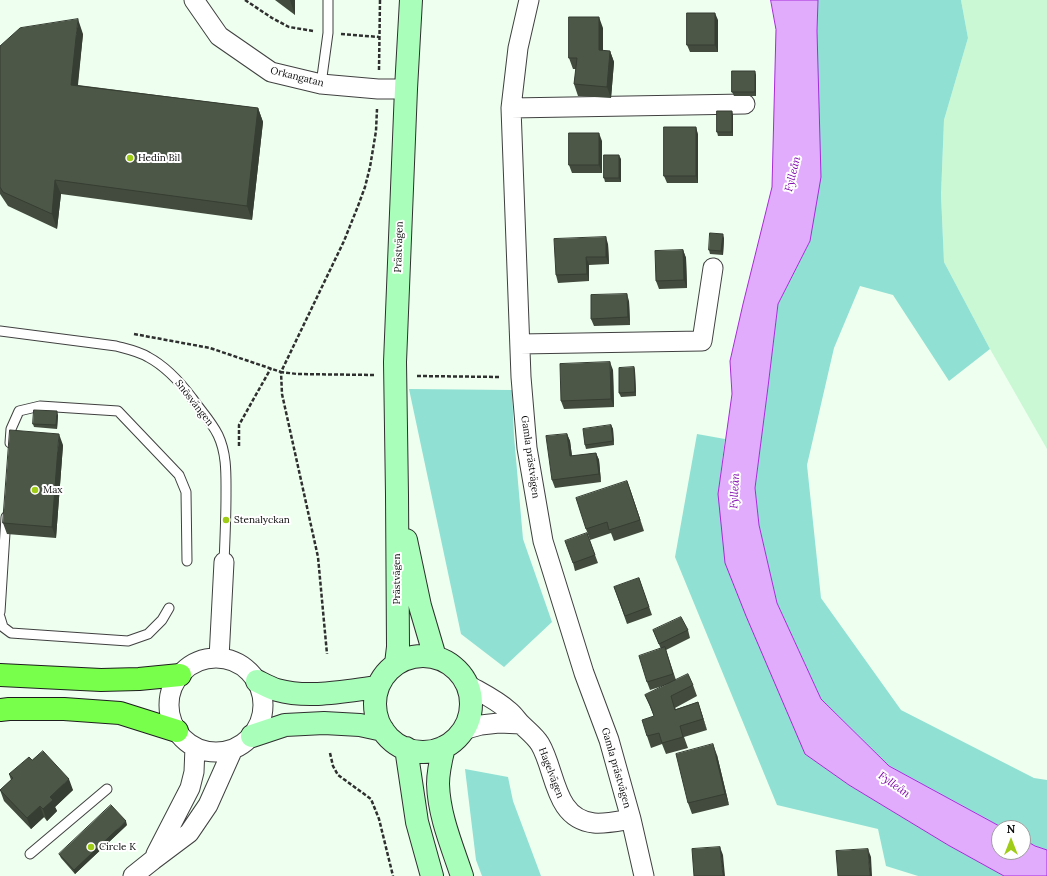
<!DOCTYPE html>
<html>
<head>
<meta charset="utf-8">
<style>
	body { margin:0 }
	#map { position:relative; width:1047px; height:876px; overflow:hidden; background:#eeffef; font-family:Lora,serif }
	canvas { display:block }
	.north { position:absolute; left:991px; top:820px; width:40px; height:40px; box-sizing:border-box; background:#fff; border:1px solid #9e9e9e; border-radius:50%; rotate:0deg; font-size:11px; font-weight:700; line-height:16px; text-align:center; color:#0d0d0d }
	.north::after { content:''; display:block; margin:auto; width:14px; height:18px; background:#9fcc16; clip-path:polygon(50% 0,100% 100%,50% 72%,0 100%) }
</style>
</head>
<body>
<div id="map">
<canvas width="1047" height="876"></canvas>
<div class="north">N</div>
</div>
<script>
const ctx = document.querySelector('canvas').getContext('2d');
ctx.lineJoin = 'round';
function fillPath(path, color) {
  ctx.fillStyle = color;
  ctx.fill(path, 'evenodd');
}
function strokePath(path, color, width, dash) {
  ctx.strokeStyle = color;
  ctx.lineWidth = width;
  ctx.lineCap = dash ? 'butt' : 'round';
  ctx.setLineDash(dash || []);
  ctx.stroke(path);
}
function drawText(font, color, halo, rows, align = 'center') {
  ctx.font = font + ' Lora,serif';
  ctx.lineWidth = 4;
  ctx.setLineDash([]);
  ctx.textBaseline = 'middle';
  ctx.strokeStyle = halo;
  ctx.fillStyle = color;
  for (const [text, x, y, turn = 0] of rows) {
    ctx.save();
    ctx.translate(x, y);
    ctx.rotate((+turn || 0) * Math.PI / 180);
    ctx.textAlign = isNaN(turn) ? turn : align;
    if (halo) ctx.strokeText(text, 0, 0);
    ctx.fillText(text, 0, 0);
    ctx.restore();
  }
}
fillPath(new Path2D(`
	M961,0H1047V449L990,349L944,262L941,195L944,120L968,38Z`), '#caf8d4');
fillPath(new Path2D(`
	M818,0H961L968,38L944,120L941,195L944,262L990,349L949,381L893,295L860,286L834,348L807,465L821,598L901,710L1034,778L1047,780V850L1035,846L1023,839V828H1003L889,766L821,699L777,603L759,525L755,488L768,387L778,304L810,241Z
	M409,389L512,390L514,436L523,539L552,622L504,667L461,634Z
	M697,434L725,439L718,494L805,754L849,785L948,845L1004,876H918L886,866L878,829L777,805L675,557Z
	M465,769L508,777L513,801L541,876H482L476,860Z`), '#90e1d4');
const water = new Path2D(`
	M771,0H818L817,31L821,177L810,241L778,304L768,387L755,488L759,525L777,603L821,699L889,766L1003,828H999V852H1023V839L1035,846L1047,850V876H1004L948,845L849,785L805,754L746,616L725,563L718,494L732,394L730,361L743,304L772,187L776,30Z`);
fillPath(water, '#e2acfd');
strokePath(water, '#a62bdc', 1);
const lane = new Path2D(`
	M321,84L328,33V0
	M0,331L116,346C127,349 138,351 148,357C165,366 180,382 192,398C201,411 211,421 218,435C227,454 226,475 226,495C226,518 225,540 224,562
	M10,443L11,429L19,411L40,406L118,411L179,475L186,492L187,561
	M0,612L6,517
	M0,617L3,627L11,633L128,641L148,634L162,620L169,608
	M30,854L107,789`);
const street = new Path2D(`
	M194,0L219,36L271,72L321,84L378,89H406
	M529,0L518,48L511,108L521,377L527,448L543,541L584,673L609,740L631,819L644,876
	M511,108L745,104
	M520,344L702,341L713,268
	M219,658L224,562
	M169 705a47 47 0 1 1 94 0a47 47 0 1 1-94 0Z
	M468,685C482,693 497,700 509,711C514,715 517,720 521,724C528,731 535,736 540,744C556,771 554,819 594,823C606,824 619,821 631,819
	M463,730L481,725L499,723L521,724
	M156,854L190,788L194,772L195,747
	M133,876L153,860L189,833L208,805L233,749`);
const secondary = new Path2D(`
	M406,540L420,606L435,657
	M375 704a48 48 0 1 1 96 0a48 48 0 1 1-96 0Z
	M396,664L398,647L397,495L395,362L406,89L411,0
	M257,681C263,684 270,688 277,690C309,699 345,691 378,687
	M252,736L285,725L324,723L360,725L383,730
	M444,747C441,759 438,771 438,784C439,816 452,846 462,876
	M406,748L417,822L432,876`);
const highway = new Path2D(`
	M0,675L101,680L139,679L180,675
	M0,710L9,709H64L120,713L177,731`);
strokePath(lane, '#404040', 11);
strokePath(street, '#404040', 21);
strokePath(secondary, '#2f2f2f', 24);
strokePath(highway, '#1e1e1e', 24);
strokePath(new Path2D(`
	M245,0L272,18L289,27L313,31
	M341,34L379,37
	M379,70L380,0
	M134,334L210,348L281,372L282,394L318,557L327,654
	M374,375L297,374L281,372L344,241L358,206L365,187L370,167L376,131L377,109
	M417,376L501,377
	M239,446V425L271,368
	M330,753L333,766L338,775L371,799L379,819L393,876`), '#2f2f2f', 2.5, [4, 2]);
strokePath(lane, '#fff', 9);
strokePath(street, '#fff', 19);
strokePath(secondary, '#a9ffb9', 22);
strokePath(highway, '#78ff4c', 22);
fillPath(new Path2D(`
	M275,0H295V15Z
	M718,20V52H690L687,45Z
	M603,28V51H610L614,62L611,98L578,96L574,84L576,69H573L569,58Z
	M83,34L78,85L258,108L263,122L252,220L61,194L57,229L8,206L0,194V46Z
	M756,75V96H734L732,92Z
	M733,115V136H718L717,132Z
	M696,127L698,135V183H667L664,176Z
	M602,141V173H572L569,165Z
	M621,159V182H605L604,178Z
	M724,238L723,255L710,254L709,250Z
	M608,244L609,264L589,265V281L558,283L556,275Z
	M683,250L686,258L687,288L659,289L656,281Z
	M629,301L630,325L594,326L591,319Z
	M634,367L635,371L636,396L621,397L619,393Z
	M613,370L614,407L564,409L561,401Z
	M58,415L57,429L34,427L33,424Z
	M611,425L613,429L614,445L586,449L585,445Z
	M567,434L570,441L572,456L596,453L599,460L601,482L555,488L552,480Z
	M63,445L56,538L7,534L3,523Z
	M627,481L644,531L614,541L611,533L590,540L586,529Z
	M587,533L598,563L575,571L573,563Z
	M639,578L652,615L627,624L614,587Z
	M653,630H688L690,638L666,650L676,680L693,685L697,696L675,708L676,709L698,702L707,730L684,737L688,748L666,754L662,744L651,748L647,736L654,716L645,695L669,684L650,690L647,682L661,649Z
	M717,755L729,805L692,814L688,803Z
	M32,760L73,790L55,807L57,811L47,821L44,817L31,829L4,801L0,790L11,780L9,774Z
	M127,825L75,874L61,858L59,854Z`), '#424b3e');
fillPath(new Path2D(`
	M290,0H295V15Z
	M715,13L718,20V52L715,45Z
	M599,17L603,28V61L599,50Z
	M78,19L83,34L76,99L71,85Z
	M610,51L614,62L611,98L607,87Z
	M755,71L756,75V96L755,92Z
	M258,108L263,122L252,220L247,206Z
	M732,111L733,115V136L732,132Z
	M696,127L698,135V183L696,176Z
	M599,133L602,141V173L599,165Z
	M619,155L621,159V182L619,178Z
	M55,180L61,194L57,229L52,214Z
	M723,234L724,238L723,255L721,251Z
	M606,237L608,244L609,264L606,257Z
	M683,250L686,258L687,288L684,280Z
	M586,257L589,265V281L587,274Z
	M627,294L629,301L630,325L628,317Z
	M610,362L613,370L614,407L611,399Z
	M634,367L635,371L636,396L635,392Z
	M57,411L58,415L57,429L56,425Z
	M611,425L613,429L614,445L613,441Z
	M59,434L63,445L56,538L52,527Z
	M567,434L570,441L573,464L570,456Z
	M596,453L599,460L601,482L599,474Z
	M627,481L631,492L644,531L640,520Z
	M698,702L702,714L707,730L703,719Z
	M713,744L717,755L729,805L725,794Z
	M69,779L73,790L55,807L57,811L47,821L43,809L50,797Z
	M40,806L44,817L31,829L27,818Z
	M126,821L127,825L75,874L74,870Z
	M720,847L723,855L725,876H723Z
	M868,849L871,857L872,876H870Z`), '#363d32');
const building = new Path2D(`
	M687,13H715V45H687Z
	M569,17H599V50L610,51L607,87L574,84L577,58H569Z
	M78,19L71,85L258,108L247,206L55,180L52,214L3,192L0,187V46L20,28Z
	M732,71H755V92H732Z
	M717,111H732V132H717Z
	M664,127H696V176H664Z
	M569,133H599V165H569Z
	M604,155H619V178H604Z
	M710,233L723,234L721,251L709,250Z
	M606,237V257H586L587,274L556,275L554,239Z
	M683,250L684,280L656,281L655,251Z
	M627,294L628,317L591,319V295Z
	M610,362L611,399L561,401L560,364Z
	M634,367L635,392L619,393V368Z
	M34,410L57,411L56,425L33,424Z
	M611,425L613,441L585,445L583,429Z
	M10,430L59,434L52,527L3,523Z
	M567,434L570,456L596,453L599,474L552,480L546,436Z
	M627,481L640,520L609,530L607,522L586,529L576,498Z
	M587,533L595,555L573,563L565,541Z
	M639,578L649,607L625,616L614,587Z
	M681,617L688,630L659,644L653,630Z
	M665,647L673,674L647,682L639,656Z
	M688,674L693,685L671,696L675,710L698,702L703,719L680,726L683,737L662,743L659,733L647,736L642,720L654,716L650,705L645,695Z
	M713,744L725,794L688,803L676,754Z
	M43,751L69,779L50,797L53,800L43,809L40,806L27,818L0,790L13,778L9,774L29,757L32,760Z
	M111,805L126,821L74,870L59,854Z
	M720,847L723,876H694L692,849Z
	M868,849L870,876H838L836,851Z`);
fillPath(building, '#4d5748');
strokePath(building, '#363d32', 1);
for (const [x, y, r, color] of [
	[130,158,4,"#9fcc16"],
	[35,490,4,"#9fcc16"],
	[226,520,4,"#9fcc16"],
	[91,847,4,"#9fcc16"]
]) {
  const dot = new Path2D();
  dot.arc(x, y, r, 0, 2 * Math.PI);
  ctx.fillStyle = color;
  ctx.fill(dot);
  strokePath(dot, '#fff', 1.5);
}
drawText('10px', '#0d0d0d', '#fff', [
	["Orkangatan",297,77,14],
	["Prästvägen",399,247,-88],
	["Snösvängen",194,403,52],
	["Gamla prästvägen",530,457,82],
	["Prästvägen",397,579,-90],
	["Gamla prästvägen",616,768,74],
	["Hagelvägen",551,773,69]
]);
drawText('10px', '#0d0d0d', '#fff', [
	["Hedin Bil",138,158],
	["Max",43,490],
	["Stenalyckan",234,520],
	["Circle K",99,847]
], 'left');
drawText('italic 11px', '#8109ad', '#fff', [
	["Fylleån",793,174,-76],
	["Fylleån",735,491,-87],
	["Fylleån",894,785,35]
]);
</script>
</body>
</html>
